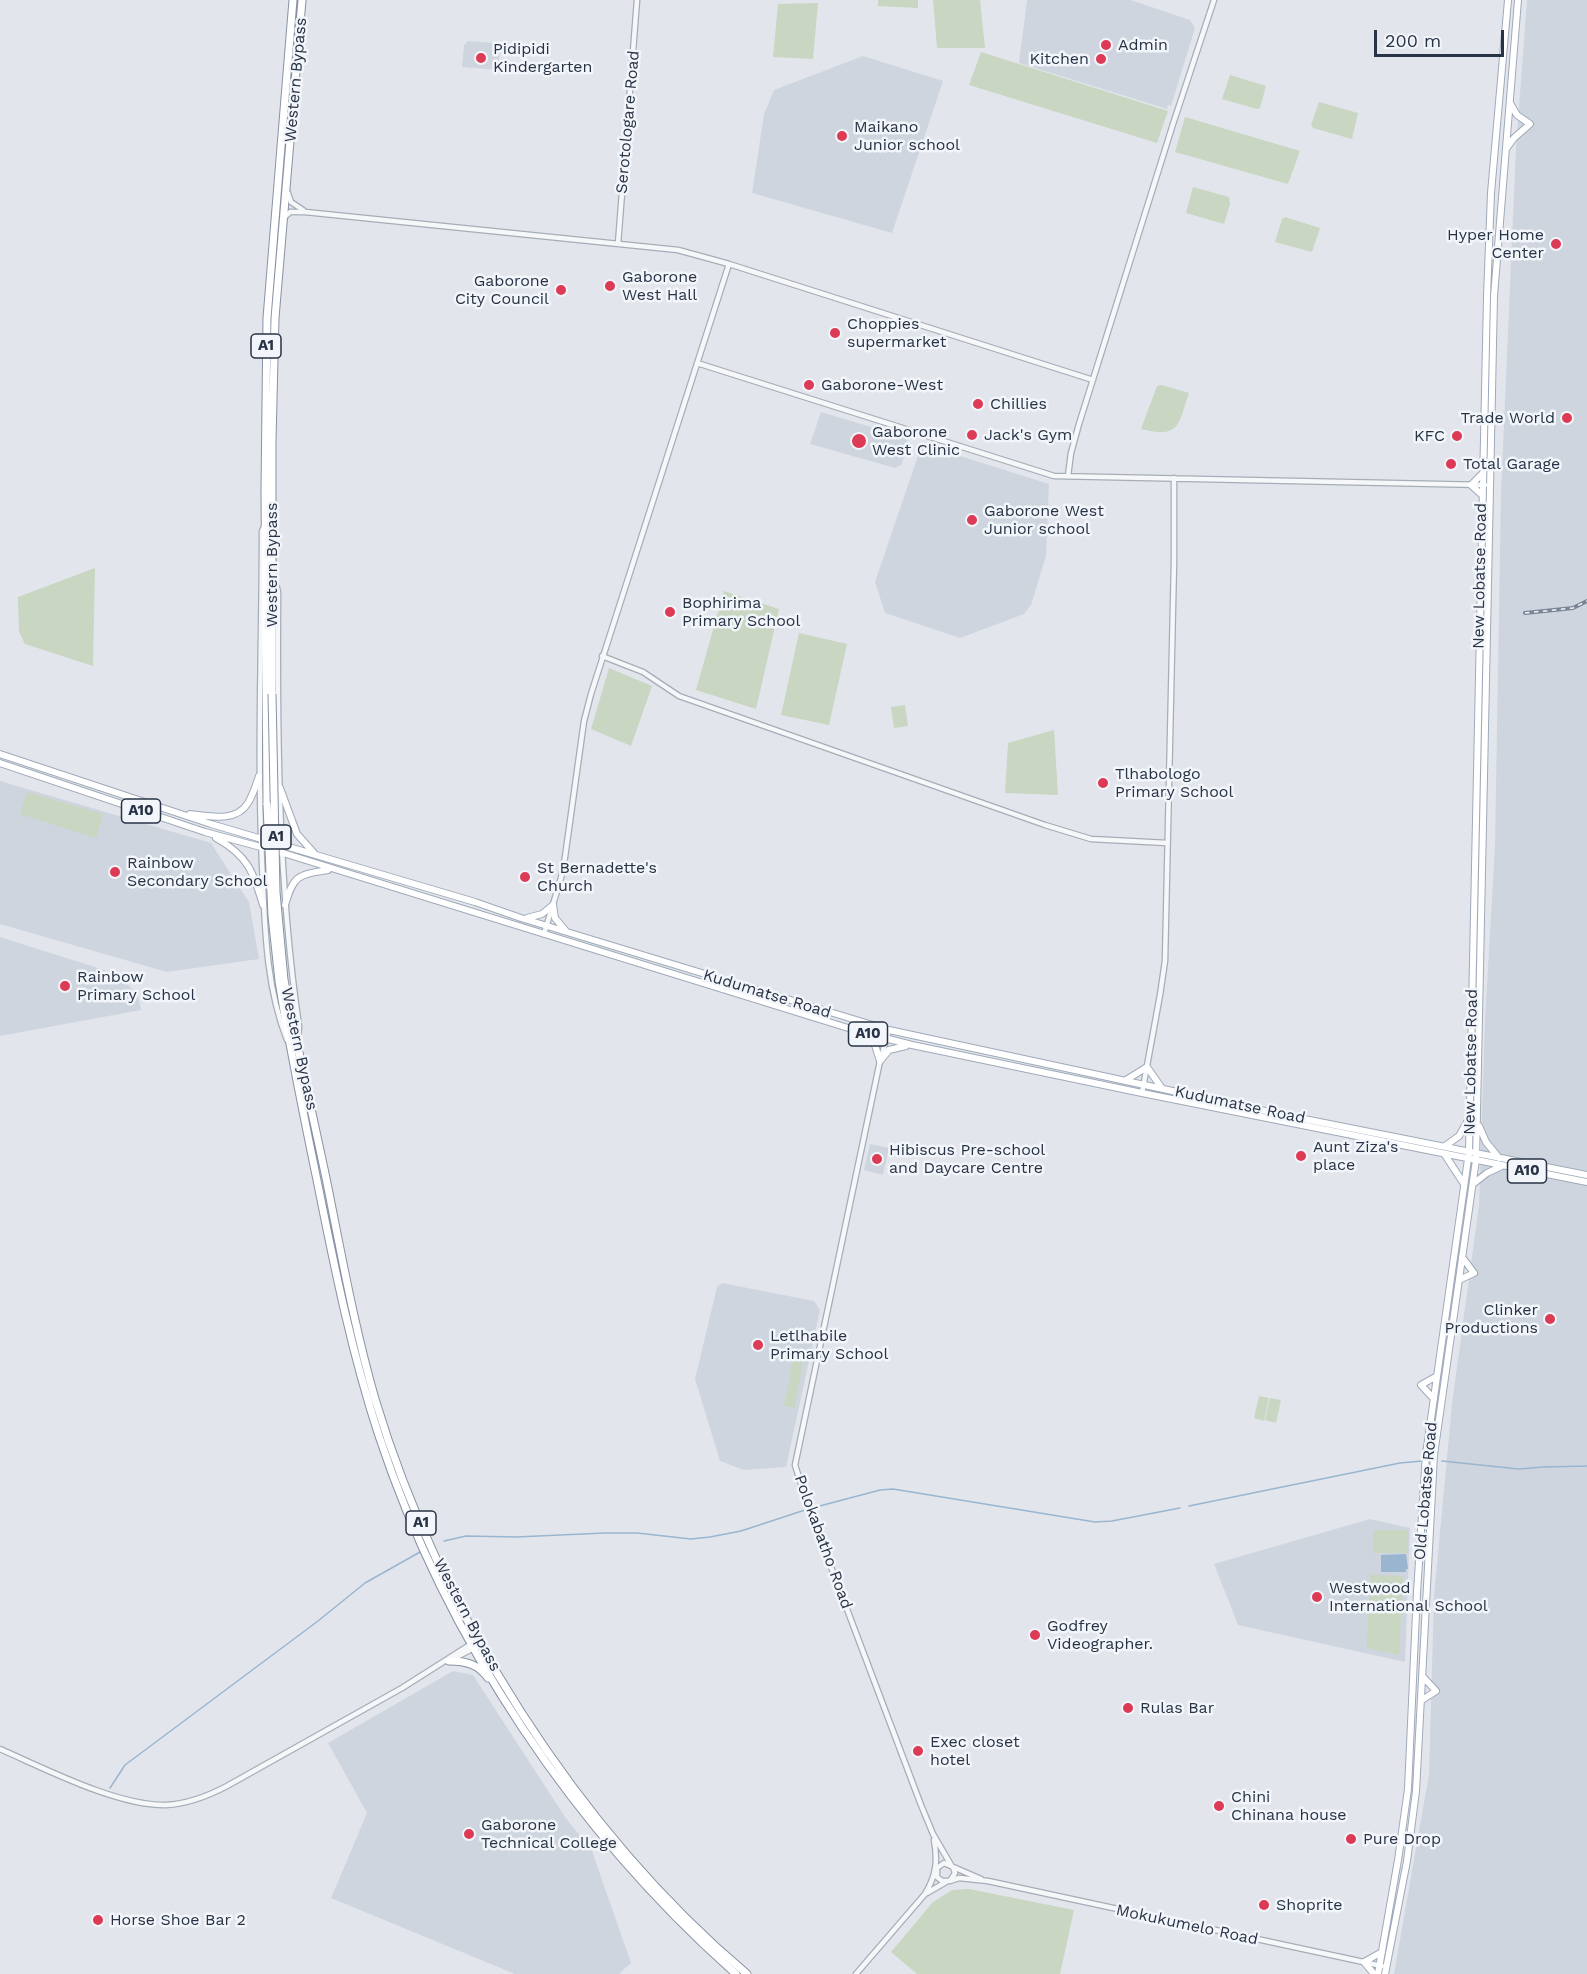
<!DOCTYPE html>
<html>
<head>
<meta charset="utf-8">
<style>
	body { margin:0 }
	#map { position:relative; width:1587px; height:1974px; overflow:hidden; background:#e2e6ec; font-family:"Work Sans",sans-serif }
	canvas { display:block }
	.scale { position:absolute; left:1374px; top:30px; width:130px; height:27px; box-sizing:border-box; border:3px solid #283346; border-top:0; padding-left:8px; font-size:18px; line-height:21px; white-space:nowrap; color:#283346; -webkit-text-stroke:4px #f2f5f9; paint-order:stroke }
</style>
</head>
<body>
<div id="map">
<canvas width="1587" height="1974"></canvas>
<div class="scale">200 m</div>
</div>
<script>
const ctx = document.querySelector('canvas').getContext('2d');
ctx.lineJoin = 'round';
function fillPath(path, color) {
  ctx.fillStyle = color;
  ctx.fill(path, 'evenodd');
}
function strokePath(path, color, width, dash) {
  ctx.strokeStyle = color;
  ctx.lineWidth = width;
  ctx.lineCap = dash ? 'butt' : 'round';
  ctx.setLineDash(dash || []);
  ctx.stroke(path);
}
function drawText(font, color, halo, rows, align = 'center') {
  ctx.font = font + ' "Work Sans",sans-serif';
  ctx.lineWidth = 5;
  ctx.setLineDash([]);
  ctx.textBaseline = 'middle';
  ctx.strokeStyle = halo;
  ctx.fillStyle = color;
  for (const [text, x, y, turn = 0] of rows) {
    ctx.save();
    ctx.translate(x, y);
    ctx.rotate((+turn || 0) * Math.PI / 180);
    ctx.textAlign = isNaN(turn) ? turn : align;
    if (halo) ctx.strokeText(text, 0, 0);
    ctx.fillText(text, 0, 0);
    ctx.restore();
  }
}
fillPath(new Path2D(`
	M1027,0H1131L1190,20L1195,28L1171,106L1168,105L1167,109L1019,63Z
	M1527,0H1587V1974H1394L1429,1774L1434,1596L1452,1404L1479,1205L1485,1020L1495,845L1501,493L1516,147Z
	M468,41L495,43L500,48L498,70L462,67L464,45Z
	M863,56L943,81L892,233L752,193L764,114L774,90Z
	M821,412L908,438L902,464L895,468L810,444Z
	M922,444L1049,484L1046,556L1031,605L1024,614L960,638L885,613L875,582Z
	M0,781L211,843L249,902L259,959L167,972L0,924Z
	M0,937L120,975L138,996L141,1010L0,1036Z
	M870,1144L889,1148L883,1175L864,1170Z
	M722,1283L814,1301L820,1310L786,1467L744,1470L720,1461L695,1379L717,1287Z
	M1370,1519L1410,1528L1405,1662L1238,1625L1214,1564Z
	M453,1671L473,1675L565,1817L592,1851L631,1963L619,1974H515L331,1898L367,1813L328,1743Z`), '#cfd5de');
fillPath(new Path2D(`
	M878,0H918V8L878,6Z
	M933,0H980L985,48H937Z
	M818,3L813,59L773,57L778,4Z
	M981,52L1168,111L1157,143L969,85Z
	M1230,75L1266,86L1260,108L1257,109L1222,99Z
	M1319,102L1358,113L1352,139L1313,128L1311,125Z
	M1185,117L1300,151L1288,184L1175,152Z
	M1193,187L1229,197L1230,204L1224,224L1186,213Z
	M1285,217L1320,228L1312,252L1275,242L1282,219Z
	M1162,385L1189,393C1178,424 1181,439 1141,429L1157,386Z
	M95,568L93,666L25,644L19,632L18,597Z
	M724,591L779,609L756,709L696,690Z
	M799,633L847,644L829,725L781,715Z
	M609,668L652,686L631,746L591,729Z
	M905,705L908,726L894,728L891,707Z
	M1054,730L1058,795L1005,793L1008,743Z
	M27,792L103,814L96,838L20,814Z
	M792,1361L803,1362L799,1385L789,1383Z
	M788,1384L798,1385L795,1408L784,1406Z
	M1259,1396L1269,1398L1264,1421L1254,1418Z
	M1270,1398L1281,1400L1276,1423L1265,1420Z
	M1373,1530H1408V1553H1373Z
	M1370,1575L1403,1576L1399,1655L1367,1648Z
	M969,1889L1074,1910L1060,1974H917L891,1952L933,1902L952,1890Z`), '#c8d6c2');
fillPath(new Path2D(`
	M1406,1554L1408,1569H1406V1572H1381V1555Z`), '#99b5cf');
strokePath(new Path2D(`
	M1442,1461L1519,1469L1543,1467L1587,1466
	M1189,1506L1400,1463L1422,1461
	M816,1507L880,1490L893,1489L1095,1522L1112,1521L1180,1508
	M444,1541L466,1536L516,1537L605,1533H637L691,1539L710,1537L741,1531L805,1510
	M110,1788L125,1765L318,1621L365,1583L420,1552`), '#99b5cf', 1.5);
const tertiary = new Path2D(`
	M288,193L291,202L303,210
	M283,219L290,212H305L678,250L729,264L1093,380
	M618,244L637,0
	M697,363L1054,476L1485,485
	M1068,476L1071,453L1079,424L1173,124L1214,0
	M264,527L262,531C262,642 257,753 262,864C265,924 265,984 287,1040
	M274,577L278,592C277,737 278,883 299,1026L298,1038
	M602,656L643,672L679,696L1045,825L1091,839L1167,843
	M544,934L561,878L565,857L584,721L591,694L729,264
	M889,1030L880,1061L795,1465L808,1506L921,1805L933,1834L951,1865
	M1142,1093L1160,995L1165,961L1174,561V478
	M451,1660L476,1647
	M0,1749C46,1769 117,1806 166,1805C187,1804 208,1796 227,1786L402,1688L473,1643
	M953,1867L955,1873L950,1881H942L937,1877V1868L944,1863L981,1879
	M950,1881L959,1878L988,1881L1382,1966
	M927,1893L946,1882
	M856,1974L925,1894C936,1876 938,1861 934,1840`);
const primary = new Path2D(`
	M1506,149L1514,138L1530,124L1517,115L1510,103
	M1481,494L1471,485L1482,474
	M0,754L211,824L475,902L521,918L889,1030L1284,1115L1587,1175
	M0,763L205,832L283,853L861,1032L912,1045L1142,1093L1587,1182
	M280,788L297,834L314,853
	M190,814C209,816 236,823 248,803C253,795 256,785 259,776
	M216,838C248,856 253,871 263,905
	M285,905C294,875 297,875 328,870
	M553,905L555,918L565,930
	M527,918L542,914L553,905
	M864,1034L875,1045L880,1061
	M880,1061L889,1050L906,1046
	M1126,1080L1147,1067L1161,1087
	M1479,1126L1486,1142L1499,1158
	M1445,1146L1459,1136L1467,1122
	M1445,1155L1464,1184
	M1473,1184L1487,1173L1502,1166
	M1459,1280L1474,1273L1462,1257
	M1434,1399L1421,1385L1437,1376
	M1422,1700L1436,1691L1424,1678
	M1374,1974L1364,1962L1382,1952
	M1378,1974L1398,1860L1408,1789L1417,1592L1426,1454L1469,1152L1487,296L1491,193L1508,0
	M1385,1974L1407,1861L1416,1791L1434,1455L1476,1160L1494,296L1518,0`);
const trunk = new Path2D(`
	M272,694V441L275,318L302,0
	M267,805L265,490L267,318L293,0
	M284,980C297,1046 312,1112 326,1178C341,1252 354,1326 375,1399C439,1612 577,1830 747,1974
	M279,981C290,1050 304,1117 318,1185C335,1270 352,1354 379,1436C447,1641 575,1831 736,1974
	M449,1661C466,1661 478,1664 488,1678`);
strokePath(tertiary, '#a6adb7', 7);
strokePath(primary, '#9faab9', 8);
strokePath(trunk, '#8793a4', 9);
strokePath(tertiary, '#f5f7f9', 4.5);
strokePath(primary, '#fff', 6);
strokePath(trunk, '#fff', 7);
const rail = new Path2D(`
	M1525,613L1573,608L1587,601`);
strokePath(rail, '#798597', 4);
strokePath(rail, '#f2f5f9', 1.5, [4.5]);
const trunkBridge = new Path2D(`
	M272,694L276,892L284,980
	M267,805L272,916L279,981`);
strokePath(trunkBridge, '#8793a4', 9, []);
strokePath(trunkBridge, '#fff', 7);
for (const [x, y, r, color] of [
	[1106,45,6,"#dd3a56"],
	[481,58,6,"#dd3a56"],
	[1101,59,6,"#dd3a56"],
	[842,136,6,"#dd3a56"],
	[1556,244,6,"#dd3a56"],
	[610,286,6,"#dd3a56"],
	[561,290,6,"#dd3a56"],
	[835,333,6,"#dd3a56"],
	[809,385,6,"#dd3a56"],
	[978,404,6,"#dd3a56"],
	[1567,418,6,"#dd3a56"],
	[972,435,6,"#dd3a56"],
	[1457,436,6,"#dd3a56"],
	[859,441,8,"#dd3a56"],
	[1451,464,6,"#dd3a56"],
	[972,520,6,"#dd3a56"],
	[670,612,6,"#dd3a56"],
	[1103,783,6,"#dd3a56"],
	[115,872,6,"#dd3a56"],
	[525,877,6,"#dd3a56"],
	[65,986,6,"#dd3a56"],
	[1301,1156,6,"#dd3a56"],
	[877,1159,6,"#dd3a56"],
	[1550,1319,6,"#dd3a56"],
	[758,1345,6,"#dd3a56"],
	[1317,1597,6,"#dd3a56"],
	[1035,1635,6,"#dd3a56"],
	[1128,1708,6,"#dd3a56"],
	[918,1751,6,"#dd3a56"],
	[1219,1806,6,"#dd3a56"],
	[469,1834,6,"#dd3a56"],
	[1351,1839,6,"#dd3a56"],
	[1264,1905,6,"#dd3a56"],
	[98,1920,6,"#dd3a56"]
]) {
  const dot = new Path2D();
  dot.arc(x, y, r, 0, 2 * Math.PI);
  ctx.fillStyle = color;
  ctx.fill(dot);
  strokePath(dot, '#f2f5f9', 2);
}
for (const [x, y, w] of [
	[266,346,30],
	[141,811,39],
	[276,837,30],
	[868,1034,39],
	[1527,1171,39],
	[421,1523,30]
]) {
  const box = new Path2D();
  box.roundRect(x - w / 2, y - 12, w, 24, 4.5);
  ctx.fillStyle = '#f2f5f9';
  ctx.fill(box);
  strokePath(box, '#283346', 1.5);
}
drawText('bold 15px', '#283346', null, [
	["A1",266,346],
	["A10",141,811],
	["A1",276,837],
	["A10",868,1034],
	["A10",1527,1171],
	["A1",421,1523]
]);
drawText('16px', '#283346', '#f2f5f9', [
	["Admin",1118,45],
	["Pidipidi",493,49],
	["Kindergarten",493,67],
	["Kitchen",1089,59,"right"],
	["Maikano",854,127],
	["Junior school",854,145],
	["Hyper Home",1544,235,"right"],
	["Center",1544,253,"right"],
	["Gaborone",622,277],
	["West Hall",622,295],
	["Gaborone",549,281,"right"],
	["City Council",549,299,"right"],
	["Choppies",847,324],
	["supermarket",847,342],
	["Gaborone-West",821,385],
	["Chillies",990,404],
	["Trade World",1555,418,"right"],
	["Gaborone",872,432],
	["West Clinic",872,450],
	["Jack's Gym",984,435],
	["KFC",1445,436,"right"],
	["Total Garage",1463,464],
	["Gaborone West",984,511],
	["Junior school",984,529],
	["Bophirima",682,603],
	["Primary School",682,621],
	["Tlhabologo",1115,774],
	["Primary School",1115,792],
	["Rainbow",127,863],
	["Secondary School",127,881],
	["St Bernadette's",537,868],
	["Church",537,886],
	["Rainbow",77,977],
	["Primary School",77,995],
	["Aunt Ziza's",1313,1147],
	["place",1313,1165],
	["Hibiscus Pre-school",889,1150],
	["and Daycare Centre",889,1168],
	["Clinker",1538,1310,"right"],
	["Productions",1538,1328,"right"],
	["Letlhabile",770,1336],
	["Primary School",770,1354],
	["Westwood",1329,1588],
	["International School",1329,1606],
	["Godfrey",1047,1626],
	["Videographer.",1047,1644],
	["Rulas Bar",1140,1708],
	["Exec closet",930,1742],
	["hotel",930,1760],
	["Chini",1231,1797],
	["Chinana house",1231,1815],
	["Gaborone",481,1825],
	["Technical College",481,1843],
	["Pure Drop",1363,1839],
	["Shoprite",1276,1905],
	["Horse Shoe Bar 2",110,1920]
], 'left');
drawText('16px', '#283346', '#f2f5f9', [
	["Western Bypass",296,80,-85],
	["Serotologare Road",628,122,-85],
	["Western Bypass",272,565,-90],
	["New Lobatse Road",1480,576,-89],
	["Kudumatse Road",767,994,17],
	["Western Bypass",299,1049,78],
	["New Lobatse Road",1471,1062,-89],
	["Kudumatse Road",1240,1105,12],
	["Old Lobatse Road",1426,1491,-85],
	["Polokabatho Road",823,1542,70],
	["Western Bypass",467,1615,62],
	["Mokukumelo Road",1187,1925,12]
]);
</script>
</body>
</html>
